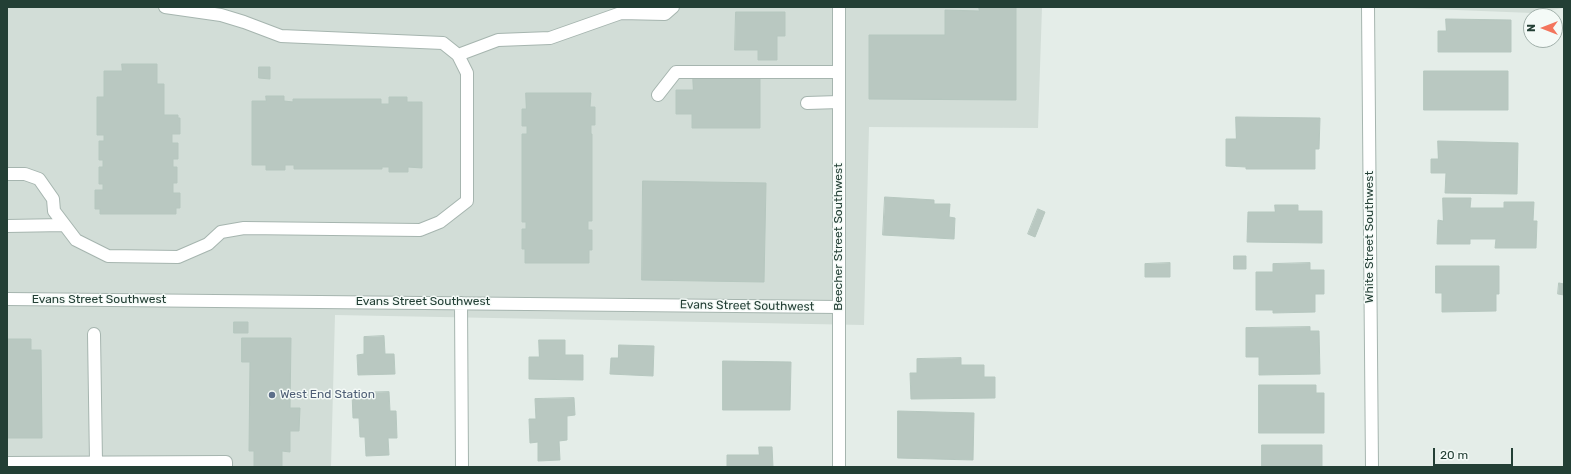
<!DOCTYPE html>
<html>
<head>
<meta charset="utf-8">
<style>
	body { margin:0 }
	#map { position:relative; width:1571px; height:474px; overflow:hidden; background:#e4ede8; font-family:Rubik,sans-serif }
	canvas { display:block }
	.frame { position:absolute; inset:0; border:8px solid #233f35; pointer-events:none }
	.north { position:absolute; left:1523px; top:8px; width:40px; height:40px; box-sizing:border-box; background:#f4faf7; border:1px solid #a0afa9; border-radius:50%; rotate:270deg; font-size:11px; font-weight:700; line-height:16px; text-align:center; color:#233f35 }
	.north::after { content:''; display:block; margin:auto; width:14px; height:18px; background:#f3755d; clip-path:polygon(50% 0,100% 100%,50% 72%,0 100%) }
	.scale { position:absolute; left:1433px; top:448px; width:80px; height:18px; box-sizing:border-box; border:2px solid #233f35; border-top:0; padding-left:5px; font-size:12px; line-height:14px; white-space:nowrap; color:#233f35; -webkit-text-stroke:3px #f4faf7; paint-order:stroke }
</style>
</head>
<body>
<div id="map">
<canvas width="1571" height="474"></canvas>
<div class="frame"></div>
<div class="north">N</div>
<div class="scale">20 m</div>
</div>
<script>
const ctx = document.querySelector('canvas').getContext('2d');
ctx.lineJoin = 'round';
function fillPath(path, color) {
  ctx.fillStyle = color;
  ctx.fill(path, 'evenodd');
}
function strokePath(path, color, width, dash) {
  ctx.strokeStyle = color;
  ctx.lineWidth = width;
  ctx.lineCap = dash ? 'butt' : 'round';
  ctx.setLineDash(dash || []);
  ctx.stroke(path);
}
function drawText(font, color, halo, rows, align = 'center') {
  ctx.font = font + ' Rubik,sans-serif';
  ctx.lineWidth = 3;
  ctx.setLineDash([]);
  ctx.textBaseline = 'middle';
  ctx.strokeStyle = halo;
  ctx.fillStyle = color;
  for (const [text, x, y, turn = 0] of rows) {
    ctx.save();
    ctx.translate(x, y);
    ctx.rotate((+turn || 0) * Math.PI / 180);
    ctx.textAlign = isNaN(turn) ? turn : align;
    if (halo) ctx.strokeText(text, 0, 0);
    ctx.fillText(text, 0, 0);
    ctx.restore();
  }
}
fillPath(new Path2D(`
	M7,7H1042L1038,128L869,127L864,325L335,315L331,467H7Z
	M1381,7H1564V8L1532,13Z`), '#d2ddd7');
const building = new Path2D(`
	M979,7H1016V100L869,99V35H945V10L979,11Z
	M736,12H785V36H777V60H758V50H735Z
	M1446,19L1511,20V52H1438V31H1446Z
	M122,64H157V84H164V115H178V118H180V134H172V143H178V159H173V167H177V183H173V193H180V208H176V214H100V209H95V190H103V184H99V167H103V160H99V141H104V135H97V97H104V71H122Z
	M259,67H270V79L259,78Z
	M1424,71H1508V110H1424Z
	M693,76H760V128H692V114H676V90H693Z
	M526,93H591L590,107H595V125H591V134H592V221H588V230H592V250H589V263H525V249H522V229H526V222H522V134H527V126H522V109H526Z
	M266,96H284V101L293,102V99H381V104H389V97H407V102H422V168L408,167V172H389V167H382V169H294V165H285V170H266V165H252V101H266Z
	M1236,117L1320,118L1319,149H1315V169H1246V167L1226,166V139H1236Z
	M1438,141L1518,143L1517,194L1445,193L1446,173H1431V159H1438Z
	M643,181L766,183L764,282L642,280Z
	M885,197L934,200V204H950L949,217L955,218L954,239L883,235Z
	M1443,198H1471L1470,208H1504V202H1534L1533,221H1537L1536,248H1495L1496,239H1470V244H1437L1438,220L1443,221Z
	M1275,205H1298V211H1322V243L1247,242L1248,212H1275Z
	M1038,209L1045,212L1035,237L1028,234Z
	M1234,256H1246V269H1234Z
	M1170,263V277H1145V264Z
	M1310,263V270H1324V294H1315V312L1273,313V310H1256V272H1273V264Z
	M1436,266H1499V294H1496V311L1442,312V293H1436Z
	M1559,283L1564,284V295L1558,294Z
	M234,322H248V333H234Z
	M1310,327V331H1319L1320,374L1259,375V357H1246V328Z
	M384,336L385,354H394L395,374L358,375L357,355L364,354V337Z
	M242,338H291L290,408H300L299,431H290V452L282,451V467H254V451H249L250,362H242Z
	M7,339H31V350H41L42,438H7Z
	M539,340H565V355H583V380L529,379V357H539Z
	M619,345L654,346L653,376L610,374L611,358H618Z
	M961,358V365H984V377H995V398L911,399L910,373H917V359Z
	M723,361L791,362L790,410H723Z
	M1259,385H1316V393H1324V433H1259Z
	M389,392L390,411H396L397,438H388L389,455L366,456L365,437H360L359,418H353L352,393Z
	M574,398L575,415L567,416V440L559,441L560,460L538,461V442L530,443L529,419H536L535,399Z
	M898,411L974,413L973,460L898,458Z
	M1262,445H1322V467H1262Z
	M759,447H772L773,467H727V455H759Z`);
fillPath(building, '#b9c8c1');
strokePath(building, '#b6c7bf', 1);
const lane = new Path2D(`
	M458,55L498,40L550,38L621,13L665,14L673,7
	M658,95L676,72H839
	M807,103L839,102
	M7,174H25L39,179L53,199L54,211L76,240L108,256L178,257L208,244L221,232L244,228L420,230L440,222L467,201V73L458,55L443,43L281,36L244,22L221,15L165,7
	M7,226L64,225
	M94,334L96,462
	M7,463L226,462V467`);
const street = new Path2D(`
	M1368,7L1372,467
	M7,299L839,307
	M461,303L462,467
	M839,467V7`);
strokePath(lane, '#a6b5af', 14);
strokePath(street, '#a6b5af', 14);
strokePath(lane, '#fff', 12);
strokePath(street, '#fff', 12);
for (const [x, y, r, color] of [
	[272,395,4,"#5c6f8a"]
]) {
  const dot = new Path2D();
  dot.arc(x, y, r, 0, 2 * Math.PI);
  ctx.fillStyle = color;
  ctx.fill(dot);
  strokePath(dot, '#f4faf7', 1.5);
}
drawText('12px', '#233f35', '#f4faf7', [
	["Beecher Street Southwest",839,237,-90],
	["White Street Southwest",1370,237,-90],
	["Evans Street Southwest",99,300],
	["Evans Street Southwest",423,302],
	["Evans Street Southwest",747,306,1]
]);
drawText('12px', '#4e5e75', '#f4faf7', [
	["West End Station",280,395]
], 'left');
</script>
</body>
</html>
